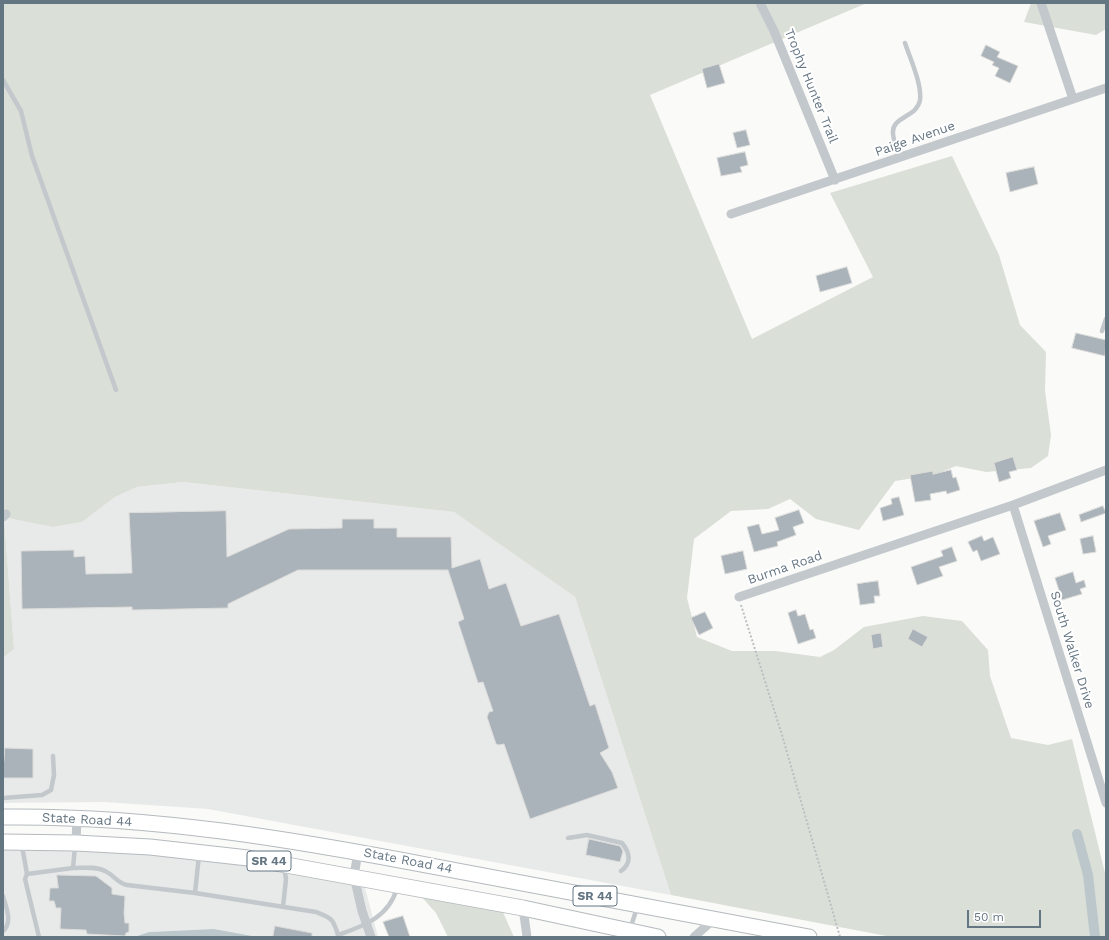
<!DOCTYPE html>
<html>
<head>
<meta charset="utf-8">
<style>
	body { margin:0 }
	#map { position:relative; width:1109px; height:940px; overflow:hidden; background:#fafaf8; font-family:"Work Sans",sans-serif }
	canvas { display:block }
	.frame { position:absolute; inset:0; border:4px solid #657683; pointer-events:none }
	.scale { position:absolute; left:967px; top:910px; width:74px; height:18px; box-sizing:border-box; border:2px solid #657683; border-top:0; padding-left:5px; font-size:12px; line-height:14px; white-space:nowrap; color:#657683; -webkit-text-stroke:3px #fff; paint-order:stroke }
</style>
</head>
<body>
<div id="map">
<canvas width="1109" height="940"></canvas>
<div class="frame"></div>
<div class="scale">50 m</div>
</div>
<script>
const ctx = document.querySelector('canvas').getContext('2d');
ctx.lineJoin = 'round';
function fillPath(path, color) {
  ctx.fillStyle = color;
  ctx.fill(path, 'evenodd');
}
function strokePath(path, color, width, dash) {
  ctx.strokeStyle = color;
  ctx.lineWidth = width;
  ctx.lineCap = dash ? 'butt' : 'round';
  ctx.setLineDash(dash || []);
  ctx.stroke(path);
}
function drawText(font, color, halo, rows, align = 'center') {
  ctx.font = font + ' "Work Sans",sans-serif';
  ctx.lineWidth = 4;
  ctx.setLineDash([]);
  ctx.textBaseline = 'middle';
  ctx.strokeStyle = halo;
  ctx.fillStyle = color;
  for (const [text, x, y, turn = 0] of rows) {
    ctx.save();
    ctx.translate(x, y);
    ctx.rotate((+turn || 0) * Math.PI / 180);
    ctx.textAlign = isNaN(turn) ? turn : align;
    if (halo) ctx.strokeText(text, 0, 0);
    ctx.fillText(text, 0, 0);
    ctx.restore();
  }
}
fillPath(new Path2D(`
	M183,482L454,512L575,597L671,895L208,809L104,802L3,803V658L14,649L4,516L53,527L82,522L115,497L137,487Z
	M51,848L159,854L309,874L364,884L378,937H258L214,929L149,932L133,937H3V850Z`), '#e8e9e9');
fillPath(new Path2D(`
	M3,3H867L650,95L752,339L873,277L830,193L952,156L999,255L1020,325L1046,352L1045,391L1051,435L1048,456L1031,468L986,472L956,466L934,475L895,481L859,530L816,519L790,499L768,509L731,511L694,539L687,598L697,637L732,651H775L820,657L834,650L864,627L923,616L962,621L988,650L990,676L1011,738L1048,745L1072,739L1106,877V937H892L671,895L575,597L454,512L183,482L137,487L115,497L82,522L53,527L4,517L14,649L3,658Z
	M1031,3H1106V29L1096,35L1024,22Z
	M419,894L502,910L514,937H448L436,913Z`), '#dadfd7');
fillPath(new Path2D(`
	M214,929L258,937H134L149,932Z`), '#bbc7cb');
strokePath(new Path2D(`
	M1077,834L1088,875L1095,937`), '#bbc7cb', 10);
const building = new Path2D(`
	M986,45L1000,52L997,57L1018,66L1010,83L995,76L999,68L992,65L994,62L981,56Z
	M719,64L725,83L707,88L702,69Z
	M746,130L750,145L737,148L733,133Z
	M745,152L748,165L740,167L742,172L721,176L717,158Z
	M1034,167L1038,184L1010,192L1006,173Z
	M847,267L852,283L820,292L816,276Z
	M1076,333L1106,340L1105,356L1072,348Z
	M1013,457L1017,470L1009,472L1011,478L999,482L994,463Z
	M951,470L953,478L956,477L960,490L947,494L946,491L930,494L931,500L915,502L910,475L933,471V474Z
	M899,497L904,515L883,521L880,508L892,504L891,499Z
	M1103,506L1106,513L1081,522L1079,515Z
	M799,510L804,523L793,527L796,535L777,542L778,546L754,552L747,527L759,524L762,534L779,530L775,518Z
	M226,511L227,557L289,529L342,528V519H374V528H397V537H451L452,568L480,559L489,589L506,583L521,626L559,614L590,706L595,704L609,748L600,753L612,772L618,788L530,819L504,744L499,745L496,744L487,717L489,712L493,711L483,682L478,683L458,622L464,619L448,570H298L228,604V608L132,610V607L22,609L21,551L74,550V557L85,556L86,574L132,573L129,513Z
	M1060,513L1066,530L1048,536L1051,544L1043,547L1034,521Z
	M982,536L984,541L993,537L1000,554L981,561L977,550L973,552L968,542Z
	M1093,536L1096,552L1083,554L1080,539Z
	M952,547L957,561L939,567L943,576L917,585L911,567L943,556L941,551Z
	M743,551L747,569L725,574L721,556Z
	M1073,572L1076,583L1084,580L1086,587L1080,589L1082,594L1062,600L1055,578Z
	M878,581L880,596H874L875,603L860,605L857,584Z
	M796,610L798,616L805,614L810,630L813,629L816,638L798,644L788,613Z
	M705,612L713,628L699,635L691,618Z
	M913,629L928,637L922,647L908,639Z
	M881,633L883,647L873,649L871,635Z
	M5,748L33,749V778H3Z
	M589,839L620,846L623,851L620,862L586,855Z
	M57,875L96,876L112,888V894L125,896L124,913L125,923H129V932L126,933L125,936L87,934L86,930L60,929L61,908H56L54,901H49L50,888H58Z
	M403,916L410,937H389L383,922Z
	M275,926L312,933V937H273Z`);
fillPath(building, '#aab3b9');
strokePath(building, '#dcdcda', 1);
const primary = new Path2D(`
	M3,817C151,815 297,840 442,868C565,891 687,914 809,937
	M3,842L76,843L150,847L248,858L523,908L658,937`);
strokePath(primary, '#b5babe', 17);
strokePath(new Path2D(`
	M741,605L782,735L840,937`), '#bbbfc2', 2, [2, 2]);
strokePath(new Path2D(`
	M3,80L21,111L32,156L116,390
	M899,158C897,151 894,142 893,134C891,116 917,118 920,100C922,84 910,58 905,43
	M1102,331L1106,319
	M3,798L42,795L51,790L54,775L53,756
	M568,838L587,835L622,843C630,853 632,863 621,871
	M22,846L27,874
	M75,846L73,868C83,868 96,866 105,871C114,875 117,883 127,885L195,893
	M199,855L195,893L316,912C331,918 333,918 338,935
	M3,896C6,907 13,922 3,931
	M283,907L286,879L284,867
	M630,929L637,908
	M39,937L25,879L27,874L73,868
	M338,937V935C364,926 389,917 397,888`), '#c3c8cc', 4.5);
strokePath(new Path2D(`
	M760,3L774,31L835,180
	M1041,3L1073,99
	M731,214L1106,88
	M1013,505L1106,803
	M3,517L6,514
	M739,597L1013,505L1106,470
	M76,843L77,818
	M358,852L354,876L362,911L371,937
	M523,908L527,937
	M694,937L714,919`), '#c3c8cc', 9);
strokePath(primary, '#fff', 15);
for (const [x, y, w] of [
	[269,861,44],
	[595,896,44]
]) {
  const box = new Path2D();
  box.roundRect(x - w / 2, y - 10, w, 20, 3);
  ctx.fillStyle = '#fff';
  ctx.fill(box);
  strokePath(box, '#657683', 1);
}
drawText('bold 12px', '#657683', null, [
	["SR 44",269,861],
	["SR 44",595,896]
]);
drawText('13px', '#657683', '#fff', [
	["Trophy Hunter Trail",811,86,68],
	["Paige Avenue",915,139,-19],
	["Burma Road",785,568,-19],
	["South Walker Drive",1072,650,73],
	["State Road 44",87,820,3],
	["State Road 44",408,861,11]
]);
</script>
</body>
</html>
